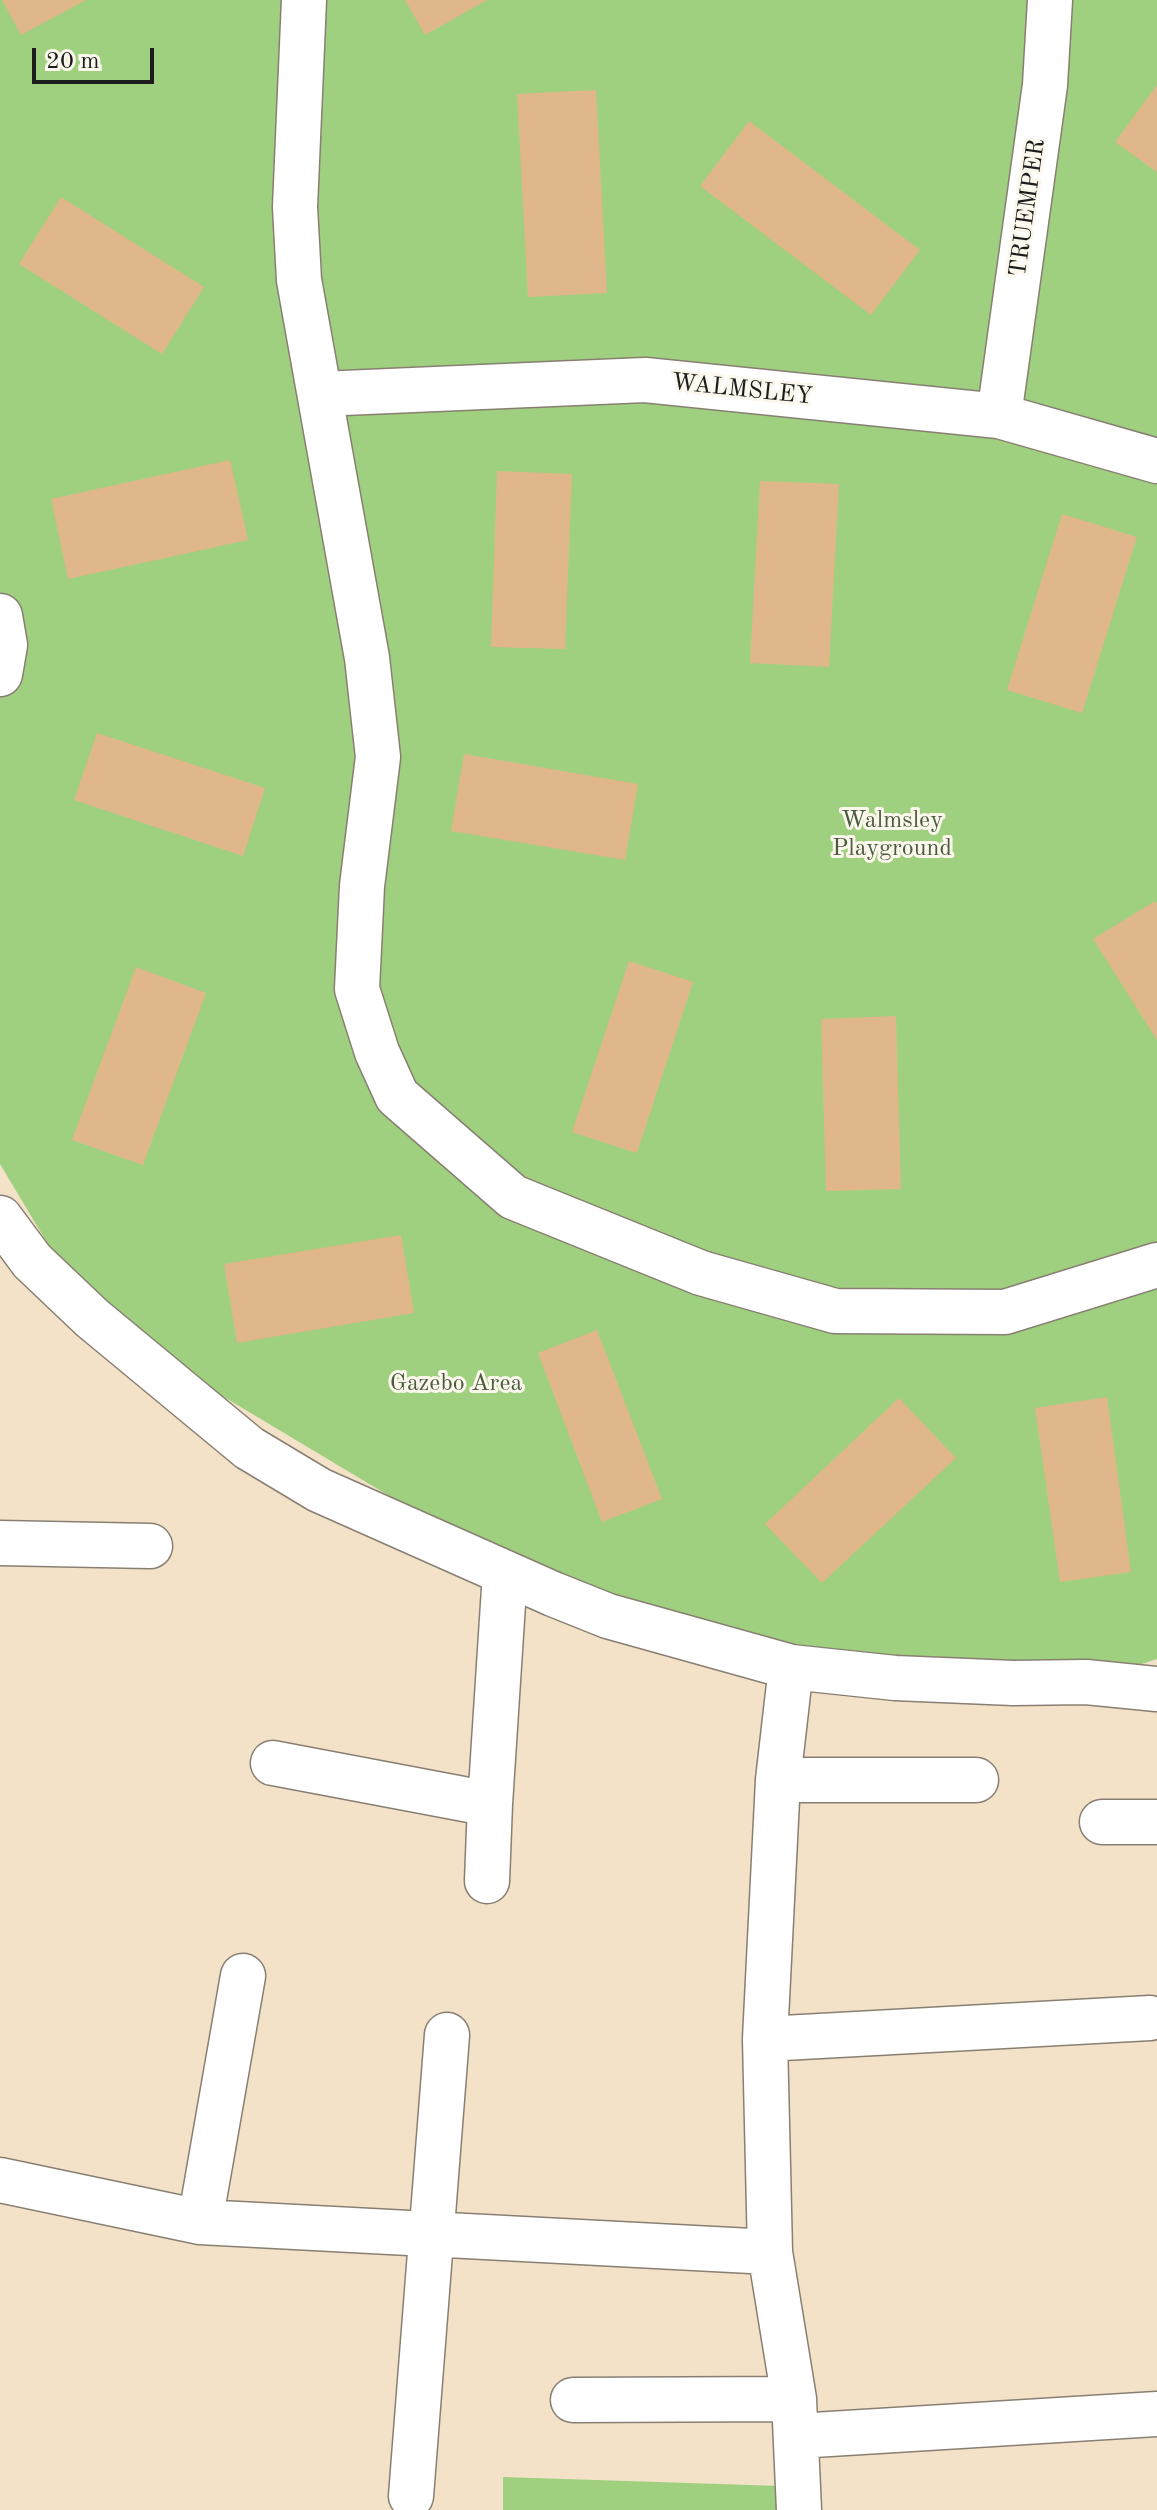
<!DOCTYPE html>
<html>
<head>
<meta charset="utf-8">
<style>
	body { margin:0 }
	#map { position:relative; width:1157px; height:2510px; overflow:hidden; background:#f4e2c8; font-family:"Old Standard TT",serif }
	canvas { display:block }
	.scale { position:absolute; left:32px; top:48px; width:122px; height:36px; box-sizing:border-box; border:4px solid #1c1c1c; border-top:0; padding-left:10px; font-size:24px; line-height:28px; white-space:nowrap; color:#1c1c1c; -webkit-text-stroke:6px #fbf7ec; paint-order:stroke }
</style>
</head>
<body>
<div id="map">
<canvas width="1157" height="2510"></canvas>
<div class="scale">20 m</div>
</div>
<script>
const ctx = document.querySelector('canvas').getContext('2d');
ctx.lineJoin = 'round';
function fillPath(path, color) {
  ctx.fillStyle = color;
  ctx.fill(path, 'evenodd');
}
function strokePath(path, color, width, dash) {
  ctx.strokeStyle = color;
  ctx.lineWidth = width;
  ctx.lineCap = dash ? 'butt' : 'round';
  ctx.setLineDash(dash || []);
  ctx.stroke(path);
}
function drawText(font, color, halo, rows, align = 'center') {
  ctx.font = font + ' "Old Standard TT",serif';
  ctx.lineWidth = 6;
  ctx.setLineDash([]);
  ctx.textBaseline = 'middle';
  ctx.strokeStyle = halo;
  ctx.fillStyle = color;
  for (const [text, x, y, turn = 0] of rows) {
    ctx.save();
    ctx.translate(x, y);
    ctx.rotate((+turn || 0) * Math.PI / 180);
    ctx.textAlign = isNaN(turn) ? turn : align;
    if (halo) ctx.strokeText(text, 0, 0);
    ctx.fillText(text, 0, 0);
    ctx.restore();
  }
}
fillPath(new Path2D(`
	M0,0H1157V1659L1086,1682L949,1680L553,1594L92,1318L0,1164V675L5,645L0,590Z
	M503,2477L781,2486L782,2510H503Z`), '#9fd07f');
fillPath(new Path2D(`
	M2,0H86L21,35Z
	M405,0H487L425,35Z
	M1157,85V172L1115,142Z
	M596,90L607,293L528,297L517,94Z
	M749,121L920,250L871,315L700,186Z
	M61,197L204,287L162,354L19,264Z
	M230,460L248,540L68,579L51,499Z
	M497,471L572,474L565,649L491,647Z
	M760,481L839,484L829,667L750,663Z
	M1062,514L1137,537L1082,713L1007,690Z
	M97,733L265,788L243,856L74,800Z
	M464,754L638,784L625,860L451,831Z
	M1155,901L1157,904V1040L1093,939Z
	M629,961L693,982L637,1153L572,1132Z
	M136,967L206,993L143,1165L72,1140Z
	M896,1016L901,1189L826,1191L821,1019Z
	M401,1235L414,1313L237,1343L224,1264Z
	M597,1330L662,1499L602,1522L538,1353Z
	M1107,1397L1131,1572L1060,1582L1035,1408Z
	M899,1398L956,1458L822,1583L765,1524Z`), '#e0b78b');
const minor = new Path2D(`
	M304,0L295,207L299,280L367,658L378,757L362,886L357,989L377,1052L397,1096L513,1197L701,1273L835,1311L1005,1312L1157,1265
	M320,394L645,380L999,416L1157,461
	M999,416L1045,85L1050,0
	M0,616L5,645L0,674
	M0,1218L32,1261L92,1318L249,1448L319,1490L553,1594L608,1616L791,1667L895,1678L1013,1683L1086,1682L1157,1689
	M0,1543L150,1546
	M791,1667L778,1780L765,2039L770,2252L794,2399L799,2510
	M273,1763L490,1804
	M778,1780H976
	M1102,1822H1157
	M487,1881L490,1804L505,1573
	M765,2039L1150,2018
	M0,2180L200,2222L770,2252
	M200,2222L243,1976
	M573,2400L794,2399
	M797,2436L1157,2414
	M411,2496L447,2035`);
strokePath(minor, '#887f72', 47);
strokePath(minor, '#fff', 44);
drawText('24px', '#1c1c1c', '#fbf7ec', [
	["TRUEMPER",1028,208,-82],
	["WALMSLEY",742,390,6]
]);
drawText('24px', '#4a5b3f', '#fbf7ec', [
	["Walmsley",892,821],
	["Playground",892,849],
	["Gazebo Area",456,1384]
]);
</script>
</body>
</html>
